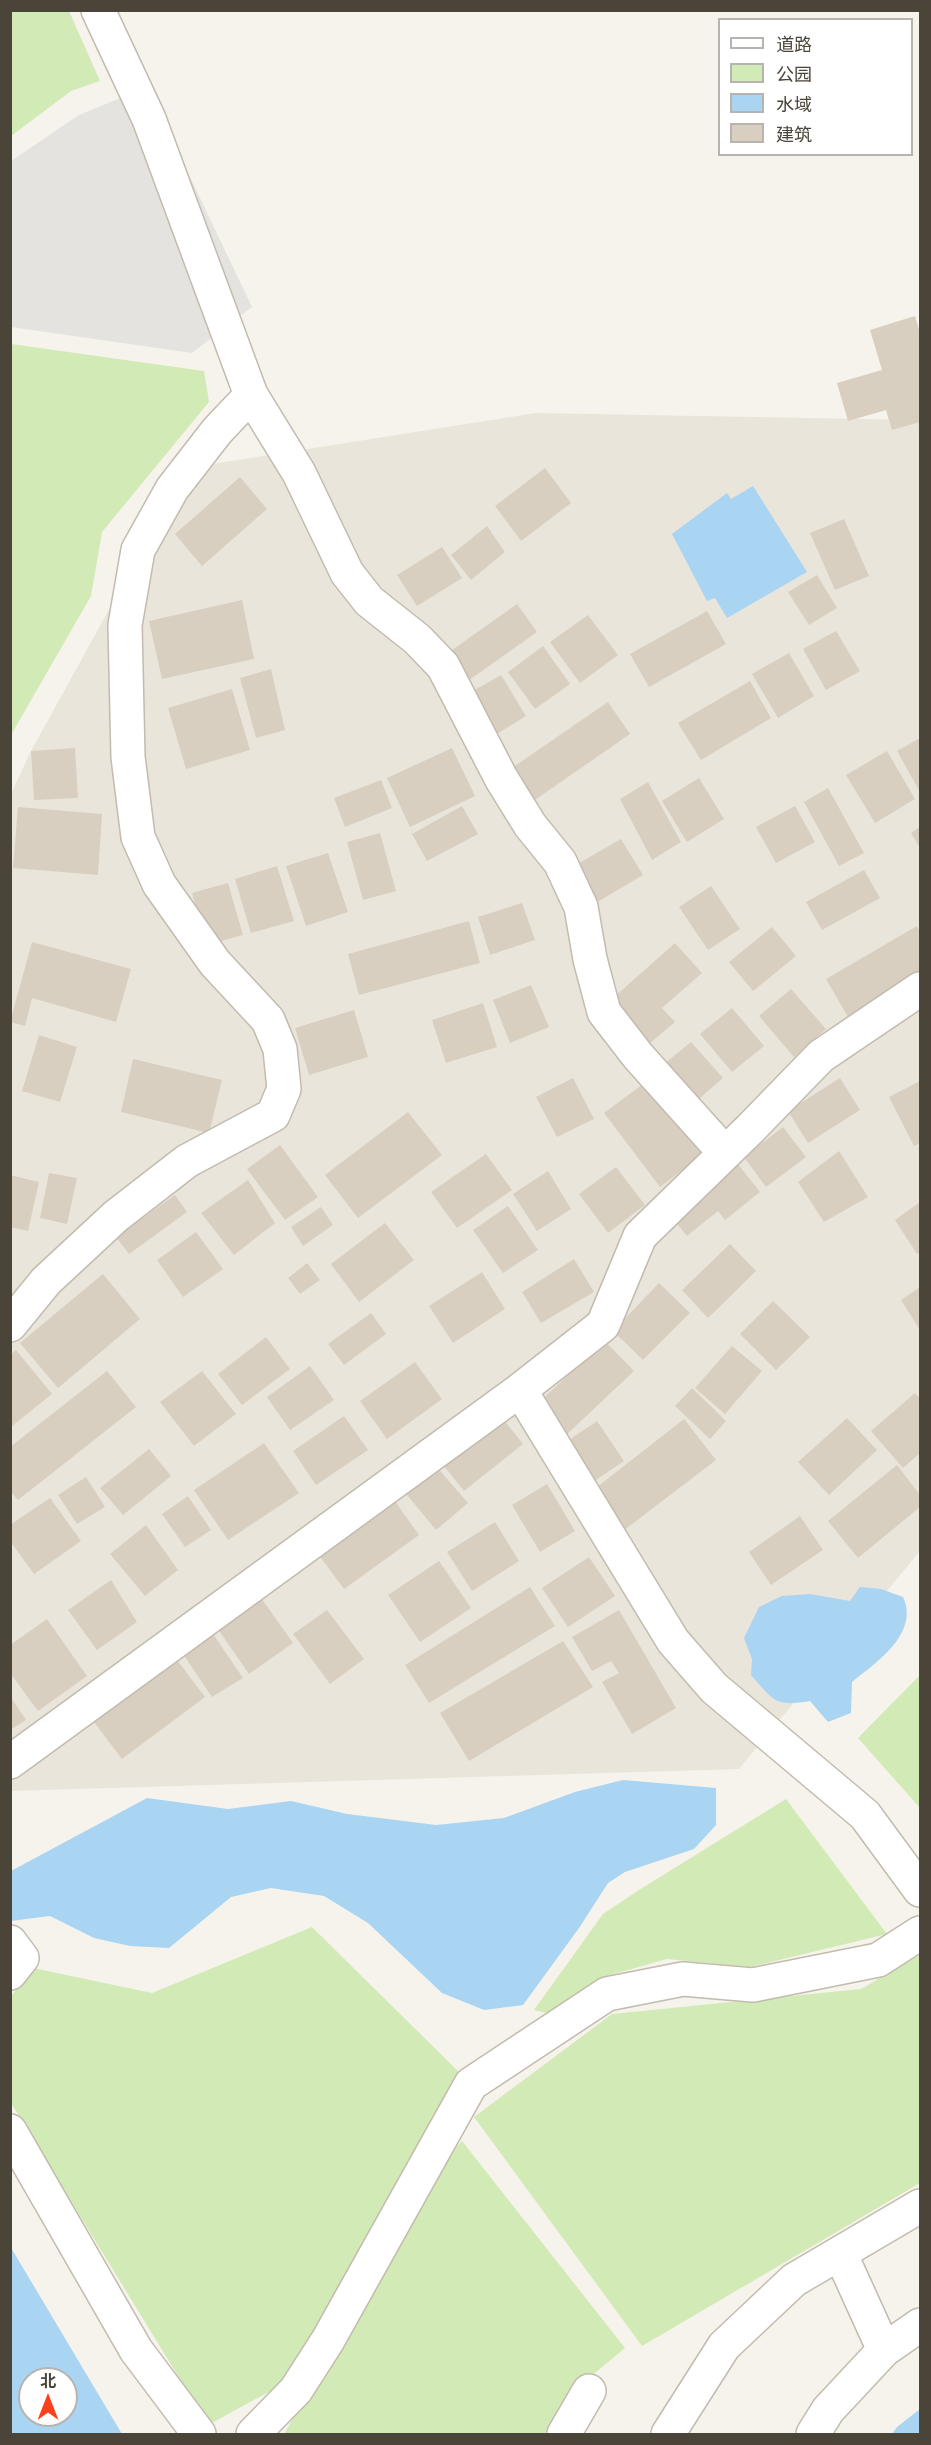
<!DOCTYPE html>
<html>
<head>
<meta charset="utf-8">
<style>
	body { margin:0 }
	#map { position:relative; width:931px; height:2445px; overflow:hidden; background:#f6f3ec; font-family:"Asap Condensed","Noto Sans SC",sans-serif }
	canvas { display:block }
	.frame { position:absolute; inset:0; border:12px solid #4b4439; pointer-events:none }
	.legend { position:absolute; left:718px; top:18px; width:195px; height:138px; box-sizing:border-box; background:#fff; border:2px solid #b7b4b0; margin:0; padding:8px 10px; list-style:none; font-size:18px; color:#4b4439 }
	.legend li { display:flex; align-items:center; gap:12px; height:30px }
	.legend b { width:30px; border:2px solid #b7b4b0 }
	.north { position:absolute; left:18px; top:2367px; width:60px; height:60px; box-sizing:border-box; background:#fff; border:2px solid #b7b4b0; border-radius:50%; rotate:0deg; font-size:16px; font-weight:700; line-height:24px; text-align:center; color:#4b4439 }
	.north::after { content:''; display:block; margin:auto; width:21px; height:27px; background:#fc3f1d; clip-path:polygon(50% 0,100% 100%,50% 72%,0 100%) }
</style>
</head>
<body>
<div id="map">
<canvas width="931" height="2445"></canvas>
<div class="frame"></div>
<ul class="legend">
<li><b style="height:8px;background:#fff"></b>道路</li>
<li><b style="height:16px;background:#d2eab5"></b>公园</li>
<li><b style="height:16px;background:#a9d4f2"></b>水域</li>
<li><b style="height:16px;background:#d8cfc1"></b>建筑</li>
</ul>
<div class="north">北</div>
</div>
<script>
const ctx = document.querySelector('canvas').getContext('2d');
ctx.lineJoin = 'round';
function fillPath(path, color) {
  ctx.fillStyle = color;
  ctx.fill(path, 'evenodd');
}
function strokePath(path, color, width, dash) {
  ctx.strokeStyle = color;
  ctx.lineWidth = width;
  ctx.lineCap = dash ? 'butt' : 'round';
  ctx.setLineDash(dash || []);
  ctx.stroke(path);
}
fillPath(new Path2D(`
	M536,413L920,420V1551L739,1769L11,1791V794L31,751L187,468Z`), '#eae5da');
fillPath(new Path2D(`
	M11,10L69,11L100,81L71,91L11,136Z
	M11,344L204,371L209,402L102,532L91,596L11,735Z
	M920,1675V1808L858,1738Z
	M786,1799L887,1934L750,1967L667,1959L603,1977L563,2017L534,2010L603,1914L639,1890Z
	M312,1927L471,2084L287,2382L208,2425L11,2103V1996L33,1968L152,1993Z
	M920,1955V2183L642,2346L474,2117L612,2014L861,1989Z
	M462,2141L625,2348L576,2389L549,2434H284L440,2164Z`), '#d2eab5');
fillPath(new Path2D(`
	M147,87L252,307L192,353L11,327V161L79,115Z`), '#e5e3e0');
fillPath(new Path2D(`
	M753,486L807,572L727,618L715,598L707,601L672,534L727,493L731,499Z
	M860,1587L881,1589L903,1597C920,1633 876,1663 852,1682L851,1713L828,1722L810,1701C775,1707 774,1701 751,1675L752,1659L744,1638L759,1607L782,1596L810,1594L850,1601Z
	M623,1780L716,1788V1825L694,1849L625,1872L608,1883L579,1928L523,2005L484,2010L442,1993L368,1923L324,1896L271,1888L231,1897L169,1948L130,1946L94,1938L50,1916L11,1921V1871L147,1798L228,1809L291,1801L347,1814L436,1825L504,1818L575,1792Z
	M10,2246L122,2434H11ZM30,2379H66V2415H30Z
	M920,2409V2434H892L897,2427Z`), '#a9d4f2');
fillPath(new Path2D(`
	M915,316L920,333V422L892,430L886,410L848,421L837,383L882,370L870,330Z
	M545,468L571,503L521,541L495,506Z
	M240,477L267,509L202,566L175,534Z
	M844,519L869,576L835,590L810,533Z
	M487,526L505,552L471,580L451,555Z
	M442,547L462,578L417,606L397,575Z
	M817,575L837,608L809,625L788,592Z
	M242,600L254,659L162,679L149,621Z
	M517,604L537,632L465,683L445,655Z
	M707,611L726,644L649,687L630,654Z
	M588,615L618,655L580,683L550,642Z
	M836,631L860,671L826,690L803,649Z
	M543,646L570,684L535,709L508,672Z
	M789,653L814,696L778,718L752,674Z
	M271,669L285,730L256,738L240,678Z
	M501,675L526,716L492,737L466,695Z
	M750,681L771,718L701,760L678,723Z
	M232,689L250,750L186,769L168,708Z
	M608,702L630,734L529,804L506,772Z
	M920,738V792L897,751Z
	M75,748L78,798L34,800L31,751Z
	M452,748L475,796L410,827L387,778Z
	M887,751L915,799L875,823L846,775Z
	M699,778L724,819L687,842L662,801Z
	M381,780L392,808L345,827L334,798Z
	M648,782L681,842L652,860L620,799Z
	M828,788L864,853L839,866L804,802Z
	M462,806L478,834L427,861L412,834Z
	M795,806L815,842L776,863L756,827Z
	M18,807L102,814L98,875L13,868Z
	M920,827V848L911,833Z
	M380,833L396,891L363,900L347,842Z
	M621,839L643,875L589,907L567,870Z
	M328,853L348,912L306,926L286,866Z
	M277,866L294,921L251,933L235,879Z
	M864,870L880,898L822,930L806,902Z
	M228,883L243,935L207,945L192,893Z
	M711,886L740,929L708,950L679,907Z
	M522,903L535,940L490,955L478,917Z
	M469,921L480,963L359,995L348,954Z
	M917,926L920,933V975L848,1017L826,979Z
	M772,927L796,956L753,991L729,962Z
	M32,942L131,969L116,1022L32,998L25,1026L10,1022Z
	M675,943L702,973L662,1008L675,1022L642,1050L604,1006Z
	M531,985L549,1027L510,1043L493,1000Z
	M791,989L826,1029L794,1057L759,1016Z
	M483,1003L497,1047L446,1063L432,1020Z
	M732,1008L764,1046L732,1072L700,1034Z
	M354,1010L368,1057L309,1075L295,1028Z
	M39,1035L77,1047L60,1102L22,1091Z
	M691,1042L723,1078L692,1105L659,1068Z
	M133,1059L222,1080L209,1133L121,1112Z
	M573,1078L594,1119L557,1137L536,1097Z
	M840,1078L860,1110L808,1143L788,1111Z
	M647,1081L703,1154L660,1187L604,1113Z
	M920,1081V1143L914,1146L889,1097Z
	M408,1112L442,1155L358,1218L325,1175Z
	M783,1127L806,1157L766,1187L744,1157Z
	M280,1145L318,1197L285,1220L247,1169Z
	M839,1151L868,1197L824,1222L798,1182Z
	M486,1154L512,1190L457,1228L431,1192Z
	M737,1163L760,1192L725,1220L718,1211L687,1236L671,1216Z
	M616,1167L645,1205L608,1233L579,1194Z
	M548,1171L571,1209L537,1231L513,1194Z
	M49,1173L77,1178L67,1224L40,1218Z
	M10,1175L39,1182L28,1231L10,1227Z
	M248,1180L275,1223L234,1255L201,1213Z
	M175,1195L187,1212L129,1254L116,1237Z
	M920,1202V1252L917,1254L895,1220Z
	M508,1206L538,1250L503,1273L473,1230Z
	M321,1207L333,1225L303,1246L291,1227Z
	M385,1223L414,1260L359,1302L331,1264Z
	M196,1232L223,1269L183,1297L157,1260Z
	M730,1244L756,1271L708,1318L682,1290Z
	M574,1259L594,1292L541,1323L522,1292Z
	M307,1263L320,1280L300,1294L288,1278Z
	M482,1272L505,1309L453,1343L429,1306Z
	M103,1274L140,1319L58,1388L20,1343Z
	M659,1283L690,1313L643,1360L613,1331Z
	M920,1287V1330L901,1300Z
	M773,1301L810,1337L776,1370L740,1334Z
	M371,1313L386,1334L344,1365L328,1344Z
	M266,1337L290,1369L242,1405L218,1374Z
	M605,1341L634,1371L564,1437L535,1406Z
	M732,1346L762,1371L725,1414L695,1388Z
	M16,1350L52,1394L12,1426L10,1355Z
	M415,1362L442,1399L387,1439L360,1401Z
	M310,1366L334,1400L290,1430L267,1397Z
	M107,1371L136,1407L18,1500L10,1491V1447Z
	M202,1371L236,1414L194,1446L160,1402Z
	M692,1388L726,1421L710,1439L675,1406Z
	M915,1393L920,1399V1453L903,1468L871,1431Z
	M499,1414L523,1444L464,1491L440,1461Z
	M344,1416L368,1450L316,1485L293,1451Z
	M847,1418L877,1450L829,1495L798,1462Z
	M684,1419L716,1460L623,1531L592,1491Z
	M597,1421L624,1461L590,1484L563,1444Z
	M264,1443L299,1493L228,1540L194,1490Z
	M149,1449L171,1476L123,1515L100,1488Z
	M434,1464L468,1503L436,1530L403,1490Z
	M897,1465L920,1495V1507L858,1558L828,1521Z
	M86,1477L105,1507L77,1524L58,1495Z
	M547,1484L575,1531L540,1552L512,1505Z
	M188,1496L211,1530L185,1547L162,1514Z
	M392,1497L419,1535L344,1589L316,1551Z
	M50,1498L81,1541L34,1574L10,1541V1525Z
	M800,1516L823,1550L771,1585L749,1552Z
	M495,1522L519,1561L472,1591L447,1552Z
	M146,1525L178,1570L145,1596L110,1554Z
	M589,1557L615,1596L568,1627L542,1588Z
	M439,1561L471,1608L420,1642L388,1595Z
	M111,1580L137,1622L97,1650L68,1610Z
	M530,1587L555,1626L429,1703L405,1665Z
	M259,1595L293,1643L249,1674L215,1625Z
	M327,1610L364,1659L330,1684L293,1634Z
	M619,1610L676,1708L632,1734L602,1682L619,1673L611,1661L592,1671L572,1637Z
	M47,1619L87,1676L38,1711L10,1673V1645Z
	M211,1631L243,1678L212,1697L181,1651Z
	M563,1641L593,1687L469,1761L440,1713Z
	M174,1656L205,1697L122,1759L91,1718Z
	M10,1696L26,1720L10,1730Z`), '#d8cfc1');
const minor = new Path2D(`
	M98,10L149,119L251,395L299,473L347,573L369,601L417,639L443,666L501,778L530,825L560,862L581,907L590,959L604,1012L638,1056L725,1153
	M10,1325L46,1281L116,1216L187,1161L273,1115L284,1089L280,1049L268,1020L215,963L159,884L138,837L128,757L125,625L138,550L172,489L217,431L251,395
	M520,1390L673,1641L714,1688L865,1815L920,1890
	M10,1762L520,1390L603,1325L640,1236L750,1129L821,1056L920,989
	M10,1942L22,1958L10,1973
	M10,2131L136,2350L199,2434
	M840,2253L884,2350
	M253,2434L296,2390L328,2340L471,2084L607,1994L683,1979L753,1985L878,1960L920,1933
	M564,2434L589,2391
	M668,2434L724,2346L794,2280L920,2206
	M813,2434L828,2410L884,2350L920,2325`);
strokePath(minor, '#c2bbae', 36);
strokePath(minor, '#fff', 33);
</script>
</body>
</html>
